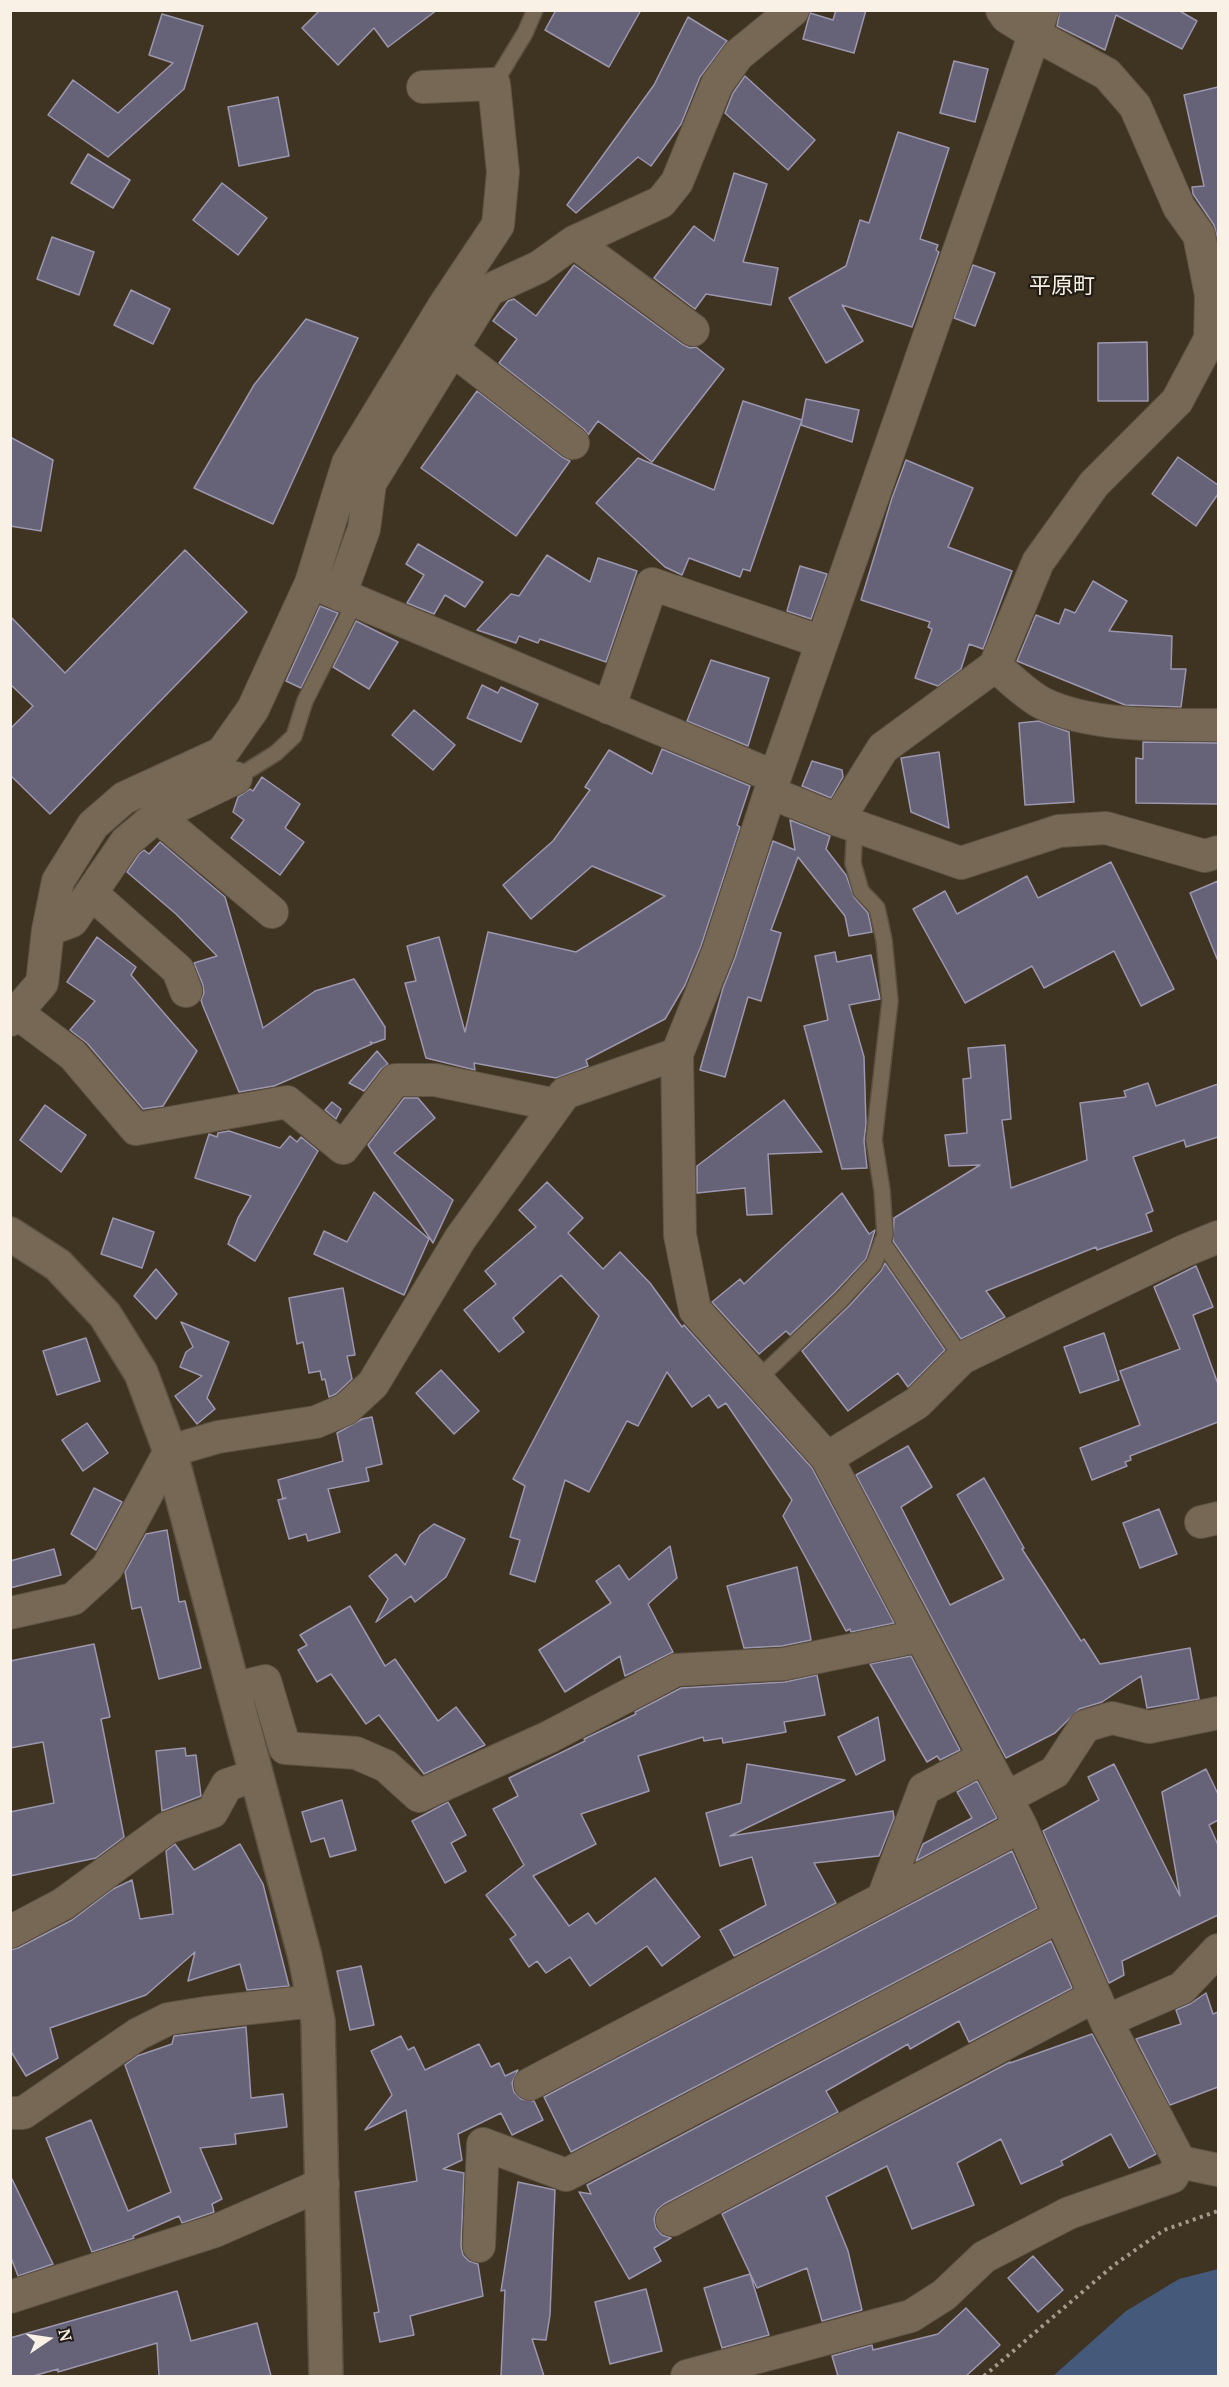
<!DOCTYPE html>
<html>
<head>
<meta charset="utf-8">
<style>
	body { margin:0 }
	#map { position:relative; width:1229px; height:2387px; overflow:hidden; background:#3f3321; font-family:"PT Serif",serif }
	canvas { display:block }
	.frame { position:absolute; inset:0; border:12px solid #f9f1e6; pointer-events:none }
	.north { position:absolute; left:18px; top:2309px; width:60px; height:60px; -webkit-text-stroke:4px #211c14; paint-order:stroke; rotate:77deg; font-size:16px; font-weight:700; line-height:24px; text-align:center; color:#f9f1e6 }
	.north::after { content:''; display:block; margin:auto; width:21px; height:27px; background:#f9f1e6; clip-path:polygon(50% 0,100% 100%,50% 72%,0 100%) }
</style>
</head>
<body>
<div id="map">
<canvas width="1229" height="2387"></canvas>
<div class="frame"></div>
<div class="north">N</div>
</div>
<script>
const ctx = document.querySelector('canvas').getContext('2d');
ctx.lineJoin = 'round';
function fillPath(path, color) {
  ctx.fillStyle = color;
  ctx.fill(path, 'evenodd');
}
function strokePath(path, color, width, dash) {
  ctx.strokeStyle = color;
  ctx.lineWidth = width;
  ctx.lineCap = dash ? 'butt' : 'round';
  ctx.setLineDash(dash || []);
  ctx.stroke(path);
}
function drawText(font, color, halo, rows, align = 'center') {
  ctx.font = font + ' "PT Serif","Noto Sans JP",serif';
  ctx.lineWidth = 4.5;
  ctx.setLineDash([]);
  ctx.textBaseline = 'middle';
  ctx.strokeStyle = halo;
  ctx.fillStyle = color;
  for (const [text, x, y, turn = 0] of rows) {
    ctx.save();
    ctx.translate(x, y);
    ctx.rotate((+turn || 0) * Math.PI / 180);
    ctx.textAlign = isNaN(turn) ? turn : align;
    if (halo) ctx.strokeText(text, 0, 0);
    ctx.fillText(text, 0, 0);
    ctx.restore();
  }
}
fillPath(new Path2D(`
	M1218,2269V2376H1053L1126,2311L1179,2279Z`), '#45597b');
const building = new Path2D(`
	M320,10H437L388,47L374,28L338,65L302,28Z
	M556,10H641L609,67L545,30Z
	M836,10H866L854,53L803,39L810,13L833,20Z
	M1060,10H1178L1197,21L1182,49L1116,15L1105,50L1057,26Z
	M162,14L203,26L184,89L108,157L48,115L73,80L118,113L173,63L149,55Z
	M688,17L727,41L700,77L681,124L651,166L638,157L576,213L567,205L654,85Z
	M954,61L988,69L975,122L940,113Z
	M745,76L815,140L788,170L725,113L733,93Z
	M1218,87V241L1214,225L1193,194L1192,187L1204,186L1184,95Z
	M278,97L289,156L239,166L228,107Z
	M898,132L949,148L920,239L938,245L936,250L939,252L912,327L842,305L863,341L826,363L789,298L846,266L860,220L869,223Z
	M88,154L130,180L113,208L71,183Z
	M734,173L767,184L743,262L778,268L771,305L706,294L695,309L654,278L694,226L714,241Z
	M222,183L267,218L238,255L193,220Z
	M52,237L94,252L79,295L37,279Z
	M574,265L682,344L690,348L696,347L724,369L652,462L598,421L588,435L584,429L499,363L517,339L493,321L508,301L514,299L536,316Z
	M973,265L995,273L975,326L954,318Z
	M131,290L170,309L153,344L114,325Z
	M306,319L358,338L273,524L194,488L254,385Z
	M1147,342L1148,401H1098V343Z
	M477,391L562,457L570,461L516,536L421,468Z
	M806,399L859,410L852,442L801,425Z
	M743,401L802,420L750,571L743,569L740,577L689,558L682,575L665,567L596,503L638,458L714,490Z
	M10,437L53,460L41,531L10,526Z
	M1178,457L1218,485V494L1196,526L1152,494Z
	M906,460L973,488L948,547L1012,571L983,649L969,644L961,669L938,686L915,678L932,629L928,627L930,622L861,600L892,498Z
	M418,544L483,582L465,607L445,595L434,614L407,603L424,575L406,564Z
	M185,550L247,612L50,814L10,775V729L33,706L10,684V616L65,673Z
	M547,555L590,582L598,558L637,571L606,662L540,639L538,643L519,636L516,643L477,630L511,594L519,596Z
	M800,566L827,574L811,619L787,611Z
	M1093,581L1127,601L1109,631L1172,636L1171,669H1186L1181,707L1125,705L1017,661L1036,615L1059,624L1065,609L1075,613Z
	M320,606L338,613L301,688L286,681Z
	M356,621L398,642L369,689L333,667Z
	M711,660L769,678L748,746L687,721Z
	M482,685L498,693L501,687L538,704L521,742L467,718Z
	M414,710L455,745L433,770L392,735Z
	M1039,721L1069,732L1074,802L1025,805L1019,723Z
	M1143,742L1218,743V804L1136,803V758L1143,759Z
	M662,749L750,786L737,825L740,827L701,946L685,985L665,1019L586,1060L588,1066L556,1078L474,1063L475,1070L426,1058L405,983L416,981L407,946L439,937L465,1032L488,932L576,952L665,896L592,866L531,919L503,885L553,841L590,790L585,787L609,750L652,774Z
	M939,752L949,828L911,812L901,758Z
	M812,761L842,770L843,777L831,798L802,786Z
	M262,777L300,804L285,828L304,842L280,875L231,838L244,820L233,812L238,797L250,789L253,791Z
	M790,820L830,836L826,849L846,875L854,897L868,913L872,932L849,936L845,916L798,857L771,930L781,933L761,1001L748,997L725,1077L700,1070L723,988L735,958L773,841L795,850Z
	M160,842L225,897L263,1028L315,991L354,979L385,1027V1039L374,1043L370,1042L372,1044L274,1086L239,1092L203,1006L201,1000L204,993L203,985L194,963L217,956L176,914L127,872L139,854L144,850L149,854Z
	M1111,862L1174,989L1141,1006L1114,951L1044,988L1032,966L965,1003L913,909L945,891L957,914L1027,876L1038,898Z
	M1218,881V961L1190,893Z
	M97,937L136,967L131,975L197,1051L163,1106L143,1109L87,1043L70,1030L95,1001L67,982Z
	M835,952L837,962L871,955L880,999L849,1005L864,1057L866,1124L864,1141L867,1168L842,1169L804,1026L828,1020L815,956Z
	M1005,1045L1011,1119L1002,1120L1011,1188L1087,1160L1080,1103L1126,1097L1124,1091L1148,1083L1156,1106L1218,1084V1137L1186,1147L1184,1140L1133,1157L1153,1211L1146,1214L1152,1231L1097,1250L1096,1247L986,1291L1005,1317L961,1339L893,1241L894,1218L980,1165L949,1166L945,1135L967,1133L963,1079L971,1078L968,1048Z
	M377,1051L388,1064L381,1069L364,1091L349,1083Z
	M404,1098H418L435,1118L394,1153L453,1200L433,1243L368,1145Z
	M784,1100L822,1152L768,1154L772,1214L747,1215L745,1188L697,1193V1166Z
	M332,1102L341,1109L336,1119L325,1110Z
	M45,1105L86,1135L61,1172L20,1140Z
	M229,1131L280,1148L290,1136L297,1142L301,1137L318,1151L255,1261L228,1244L238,1218L251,1196L195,1178L209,1134L217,1137L218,1133Z
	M547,1182L583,1218L568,1233L603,1269L620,1252L650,1283L682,1327L684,1325L812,1468L894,1623L851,1632L850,1629L846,1631L783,1516L792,1500L726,1403L718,1408L709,1395L692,1407L667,1372L638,1426L627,1421L589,1492L565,1480L535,1582L510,1574L520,1540L510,1537L525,1486L513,1479L599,1316L561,1275L513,1318L524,1332L499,1352L464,1310L496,1284L485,1271L536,1227L519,1210Z
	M374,1192L429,1239L404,1295L314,1254L324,1231L347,1242Z
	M842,1193L869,1234L875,1230L866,1259L835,1292L790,1335L786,1331L759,1354L712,1302L740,1279L744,1284Z
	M113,1218L154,1232L142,1268L101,1254Z
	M885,1263L945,1350L908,1387L898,1373L848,1411L802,1351L849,1306L881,1271Z
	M1196,1266L1213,1307L1193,1315L1218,1384V1422L1130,1456L1131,1460L1125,1462L1127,1466L1092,1480L1080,1448L1140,1425L1120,1371L1180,1349L1154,1287Z
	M156,1269L177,1294L156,1319L134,1296Z
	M343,1288L355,1355L347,1356L352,1379L336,1394L329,1397L325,1379L322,1380L320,1371L309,1373L303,1342L297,1344L289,1298Z
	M181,1322L229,1342L207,1398L215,1409L197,1424L175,1396L202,1376L180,1367L186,1352L193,1347Z
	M1104,1333L1119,1380L1080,1393L1064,1347Z
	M86,1338L100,1381L57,1395L43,1351Z
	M441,1370L479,1411L454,1434L416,1393Z
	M372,1417L382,1464L366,1468L369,1481L328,1489L340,1532L308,1541L306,1534L289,1539L278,1500L286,1498L283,1499L278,1480L343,1461L337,1433L362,1419Z
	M87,1423L108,1453L83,1471L62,1440Z
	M908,1446L932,1487L901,1507L950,1605L1004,1579L957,1495L984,1478L1024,1548L1022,1549L1081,1641L1084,1639L1100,1664L1190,1648L1199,1699L1147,1708L1141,1676L1102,1702L1079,1709L1055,1733L1006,1758L856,1475Z
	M94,1488L122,1502L96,1550L71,1534Z
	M1159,1509L1177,1554L1140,1568L1123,1523Z
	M434,1524L465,1539L446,1577L415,1602L411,1596L376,1622L388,1599L369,1576L396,1554L405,1565L420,1535Z
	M167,1530L179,1602L185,1601L201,1668L159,1679L141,1607L132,1609L125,1572L146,1534Z
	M670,1546L677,1578L648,1604L673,1652L625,1676L620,1656L565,1692L539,1650L611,1603L596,1581L619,1565L629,1580Z
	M54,1549L61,1575L10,1588V1561Z
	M797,1567L811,1640L782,1646L744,1648L727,1586Z
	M350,1606L385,1666L395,1659L438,1721L456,1707L485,1745L424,1774L379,1715L366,1724L331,1674L317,1682L298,1650L307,1645L300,1635Z
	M94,1644L110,1717L101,1719L124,1837L96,1858L10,1876V1812L54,1803L43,1742L10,1748V1661Z
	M911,1656L960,1750L940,1760L937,1756L927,1762L870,1664Z
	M817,1675L825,1715L784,1722L786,1732L723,1743L722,1738L704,1741L703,1737L638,1756L649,1791L581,1814L596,1844L533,1876L569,1926L588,1913L596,1924L655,1878L700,1937L662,1966L647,1946L590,1986L570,1957L546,1973L537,1961L529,1967L510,1939L516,1935L486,1895L524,1865L493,1809L518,1796L509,1778L585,1741L584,1739L636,1714L635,1712L681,1688L785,1682Z
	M878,1717L885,1760L856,1775L838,1737Z
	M185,1748L186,1756L196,1755L201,1796L162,1811L156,1751Z
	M747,1764L845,1780L730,1836L893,1811L894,1818L879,1856L814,1863L836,1903L734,1956L720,1930L766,1905L752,1857L720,1866L706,1813L741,1803Z
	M1114,1764L1180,1896L1162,1792L1206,1769L1218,1794V1820L1209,1825L1218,1845V1915L1122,1961L1124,1975L1109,1983L1043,1831L1099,1800L1088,1777Z
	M977,1781L997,1818L916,1861L923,1844L972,1818L957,1792Z
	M342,1800L356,1850L330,1857L324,1838L311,1842L302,1812Z
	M448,1802L466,1835L451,1843L466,1871L445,1883L412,1821Z
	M175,1844L194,1870L240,1844L263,1884L289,1986L247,1990L240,1964L188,1981L195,1952L146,1995L50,2028L58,2058L26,2076L10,2050V1950L18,1948L72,1920L113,1889L132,1880L140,1919L173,1914L166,1851Z
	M1012,1851L1037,1908L571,2152L544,2097Z
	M1051,1941L1072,1988L969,2042L959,2021L910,2049L908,2044L826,2091L838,2112L664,2204L657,2210L654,2219L656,2228L662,2235L671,2238L654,2248L661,2261L629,2279L579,2192L591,2194L587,2185Z
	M361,1966L374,2025L350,2030L337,1971Z
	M1206,1993L1213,2014L1218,2012V2087L1170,2105L1136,2039L1181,2024L1176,2010L1190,2004Z
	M246,2027L251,2098L283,2094L287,2127L235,2134L236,2144L200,2148L222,2199L212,2204L214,2212L182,2223L179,2216L133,2236L134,2238L92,2252L46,2138L91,2120L128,2211L171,2192L125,2065L137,2056L172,2044L174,2036Z
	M1092,2034L1156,2154L1129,2168L1111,2134L1061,2161L1063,2165L1021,2184L1001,2139L957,2163L974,2205L912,2229L887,2166L826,2197L848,2251L862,2310L822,2321L807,2268L757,2288L722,2214L1010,2062V2063Z
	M401,2036L408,2050L414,2047L425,2070L479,2044L491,2067L499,2063L505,2076L518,2070L512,2083L514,2092L521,2099L534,2101L543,2120L512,2135L501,2113L458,2134L462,2160L443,2169L464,2173L461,2246L463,2255L469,2261L478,2264L483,2296L410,2316L414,2335L380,2342L374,2313L379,2312L355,2192L417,2181L406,2110L365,2130L392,2095L371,2051Z
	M10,2175L53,2264L18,2276L10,2255Z
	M518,2182L555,2190L550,2315L546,2340L532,2339L544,2376H501L505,2290L501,2291Z
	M1033,2256L1063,2290L1038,2312L1008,2278Z
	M750,2274L769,2335L722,2348L704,2288Z
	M646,2289L662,2351L610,2364L595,2302Z
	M177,2291L191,2341L257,2323L271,2376H159L157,2343L58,2372V2369L33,2376H10V2338Z
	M966,2308L1000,2345L966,2376H838L832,2356L872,2345L873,2350L938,2334Z`);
fillPath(building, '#666277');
strokePath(building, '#9c97af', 1.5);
const service = new Path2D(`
	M494,84L525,33L535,10
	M236,778L276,753L294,736L305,701L355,602
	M882,1242L962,1358
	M757,1380L842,1299L874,1264L885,1235L882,1190L874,1140L890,1001L884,940L877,908L861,891L853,863L855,826`);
const minor = new Path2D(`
	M1043,10L775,777L718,952L677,1054L680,1235L695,1310L827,1458L1021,1826L1106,2021L1180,2162
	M574,242L693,330
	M453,350L573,443
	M320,586L775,777
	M340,595L364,529L370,483L489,290L539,267L574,242L661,202L677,182L717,84L738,55L793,10
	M995,666C1009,677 1025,694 1042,703C1090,727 1165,725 1218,725
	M609,708L652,584L822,642
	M771,793L838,820L961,863L1059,831L1106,828L1205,856L1218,852
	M157,816L272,912
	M838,820L883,748L995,666L1038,562L1094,484L1177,401L1210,339L1211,295L1199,235L1179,207L1135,106L1107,74L1034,34L1007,17L1002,10
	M91,893L178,970L186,991
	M48,930L72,921L126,842L157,816L236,778
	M17,1013L73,1055L136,1129L287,1102L343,1148L395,1080H435L556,1105
	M10,1020L42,983L48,930L58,881L93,825L124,798L222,753L253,709L311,583L348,463L442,309L498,225L503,172L494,84L423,87
	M827,1458L917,1403L962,1358L1184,1251L1218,1237
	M1201,1522L1218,1518
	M10,1613L73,1599L107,1568L170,1451L218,1437L316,1422L346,1409L373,1384L460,1239L565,1093L677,1054
	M233,1689L265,1681L285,1748L356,1753L386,1766L419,1796L549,1737L676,1670L784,1664L919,1636
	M1006,1798L1055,1772L1085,1726L1112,1718L1149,1727L1218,1713
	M883,1898L924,1789L985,1757
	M10,1932L63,1904L167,1828L212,1812L227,1785L256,1775
	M1106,2021L1182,1988L1218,1950
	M530,2084L1021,1826
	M10,2113H23L138,2034L168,2019L205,2013L314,2001
	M1180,2162L1218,2170
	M672,2220L1095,1996
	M479,2246L483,2144L566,2175L1060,1916
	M10,2297L215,2231L323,2184
	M687,2376L911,2316L944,2295L984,2257L1069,2213L1172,2177L1180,2162`);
const tertiary = new Path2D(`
	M10,1234L58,1265L105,1315L141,1373L170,1451L305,1957L318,2021L326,2376`);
strokePath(service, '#5d5242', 18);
strokePath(minor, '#5d5242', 34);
strokePath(tertiary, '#5d5242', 36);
strokePath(new Path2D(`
	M984,2376L1114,2265L1164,2230L1218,2211`), '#a59b8d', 4, [3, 4.5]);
strokePath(service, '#766855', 15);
strokePath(minor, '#766855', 32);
strokePath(tertiary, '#766855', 33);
drawText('22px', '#f9f1e6', '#211c14', [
	["平原町",1062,287]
]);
</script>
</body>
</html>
